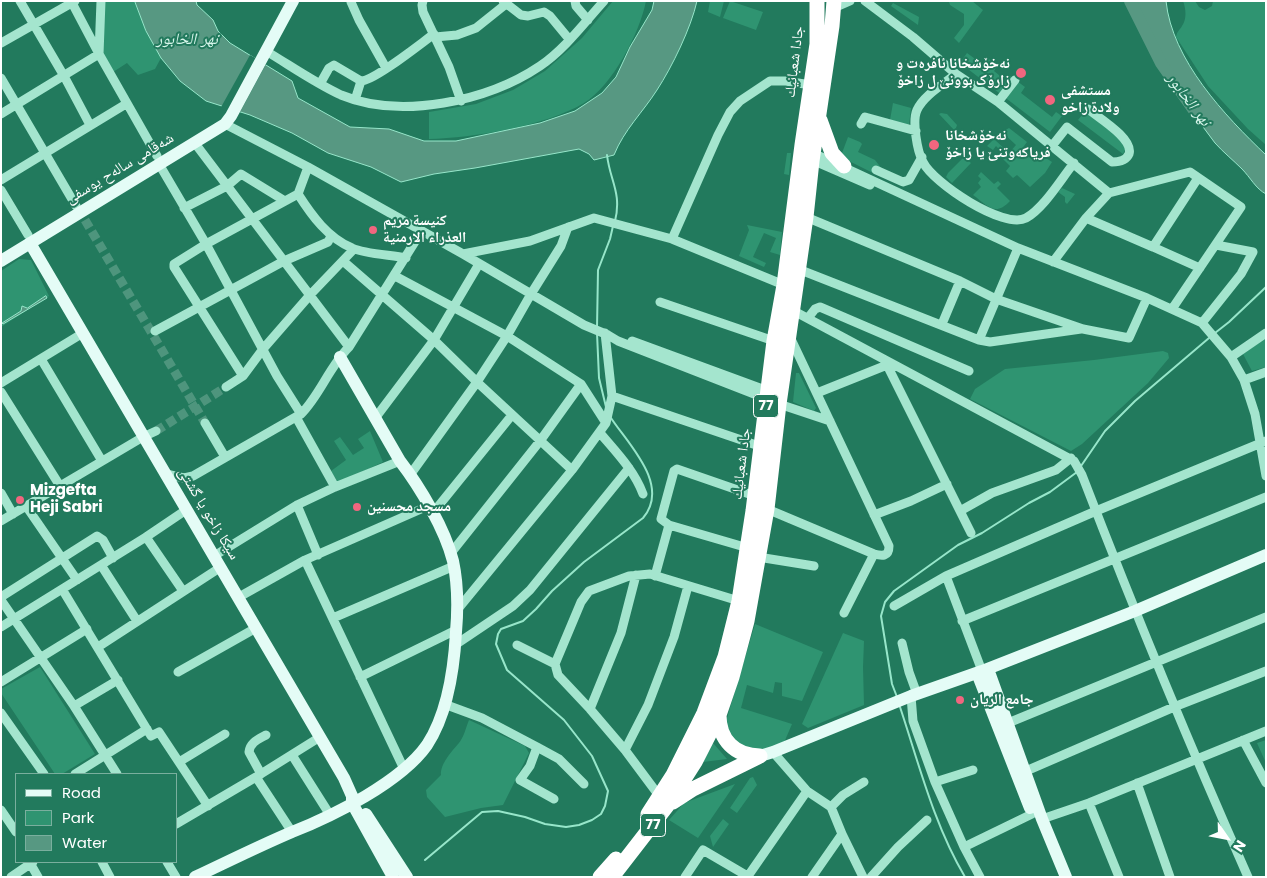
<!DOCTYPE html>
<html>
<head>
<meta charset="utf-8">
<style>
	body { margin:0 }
	#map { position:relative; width:1267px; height:878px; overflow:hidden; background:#227a5d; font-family:Poppins,sans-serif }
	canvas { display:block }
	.frame { position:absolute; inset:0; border:2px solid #fff; pointer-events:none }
	.legend { position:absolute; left:15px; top:773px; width:162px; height:90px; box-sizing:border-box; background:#227a5d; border:1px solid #7aaf9e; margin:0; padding:6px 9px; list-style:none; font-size:15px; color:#fff }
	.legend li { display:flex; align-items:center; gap:10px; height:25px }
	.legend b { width:25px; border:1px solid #7aaf9e }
	.north { position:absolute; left:1202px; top:813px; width:50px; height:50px; -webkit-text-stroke:4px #227a5d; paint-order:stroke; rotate:123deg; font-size:14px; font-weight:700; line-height:20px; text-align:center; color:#fff }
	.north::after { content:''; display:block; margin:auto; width:18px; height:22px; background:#fff; clip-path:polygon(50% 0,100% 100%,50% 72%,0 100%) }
</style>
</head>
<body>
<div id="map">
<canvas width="1267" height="878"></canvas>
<div class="frame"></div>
<ul class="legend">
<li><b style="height:6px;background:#e4fcf6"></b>Road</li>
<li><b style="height:14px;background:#2f9471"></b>Park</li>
<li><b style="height:14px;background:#579882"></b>Water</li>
</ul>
<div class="north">N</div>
</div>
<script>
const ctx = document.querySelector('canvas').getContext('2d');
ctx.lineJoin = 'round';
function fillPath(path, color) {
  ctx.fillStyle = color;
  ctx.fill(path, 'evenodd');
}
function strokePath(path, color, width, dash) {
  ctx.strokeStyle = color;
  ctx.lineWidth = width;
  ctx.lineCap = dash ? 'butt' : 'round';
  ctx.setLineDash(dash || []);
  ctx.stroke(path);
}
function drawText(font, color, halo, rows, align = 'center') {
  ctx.font = font + ' Poppins,"Noto Naskh Arabic",sans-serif';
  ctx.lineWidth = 4;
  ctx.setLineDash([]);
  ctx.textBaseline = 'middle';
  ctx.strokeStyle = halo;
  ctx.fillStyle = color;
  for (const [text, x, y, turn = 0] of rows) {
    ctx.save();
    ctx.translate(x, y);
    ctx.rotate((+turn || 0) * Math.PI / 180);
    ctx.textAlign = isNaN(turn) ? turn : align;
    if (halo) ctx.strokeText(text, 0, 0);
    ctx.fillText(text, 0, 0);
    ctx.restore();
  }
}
fillPath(new Path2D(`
	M101,1H136L146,31L161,58L155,69L138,75L127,63L110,74L99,54Z
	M613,1H646C640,33 612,86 584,103C546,126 473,138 429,139V112L476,104L513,90L545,71L582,38Z
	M710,1H724L720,17L708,12Z
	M730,1L763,12L756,30L723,18Z
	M951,1H972L983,10L959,43L954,38L964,25V14L950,5L949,2Z
	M1183,1H1195L1199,7L1205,10L1212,6L1213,1H1266V145L1248,129L1208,86L1176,37C1177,31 1179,31 1182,26C1187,19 1186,9 1183,1Z
	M893,3L919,17L918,25L891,6Z
	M967,53L982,64L987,58L998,65L994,71L1005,80L1009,75L1025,87L1021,93L1052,117L1056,112L1062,116L1050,132L960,63Z
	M893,103L911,108L909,125L890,120Z
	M1085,111L1123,140L1127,146L1123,154L1078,120Z
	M941,113L947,114L957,125L955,131L939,114Z
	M1009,128L1027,142L1021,150L1032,159L1037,152L1052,162L1045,173L1030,187L1017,175L1013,178L1006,171L1010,166L1000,156L1003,153L996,146L993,150L987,146L994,139L1009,153L1016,145L1002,132Z
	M848,137L860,142L862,144L858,152L875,160L882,169L875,174L845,159L842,153Z
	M787,153H791L789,175L784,174Z
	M964,157L971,163L952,183L946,177L948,173Z
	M981,172L994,184L998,181L1001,184L997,188L1010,201C995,217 988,206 973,195L981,187L978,183L981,179L978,176Z
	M1062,188L1075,194L1067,204L1065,202V197L1058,192Z
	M747,225L782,232L780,255L770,252L776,238L764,233L753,257L766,263L764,267L739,256L749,230Z
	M19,259L31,260L49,296L1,327V271Z
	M1266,338V367L1252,371L1243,354Z
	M1163,351L1168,353L1169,358L1148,383L1082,444L1071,451L970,399L975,389L1005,369L1094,360Z
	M796,373H799L816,408L814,411L793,402Z
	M370,431L383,462L338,483L331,471L346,460L334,441L340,437L353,455L364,448L358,439Z
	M755,624L823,652L802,701L782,696V683L775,682L773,693L747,685L741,708L792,724L783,745L756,755L739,750L724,728Z
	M843,633L864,641L863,667L864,705L808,728L802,724Z
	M40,667L95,754L62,774H55L1,693V689Z
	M469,720L525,746L529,753L503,805L481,808L445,817L427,797L426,790L441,775C440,764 452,751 459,743C464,737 466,727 469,720Z
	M1266,740V763L1257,743Z
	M713,743L727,759L703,762Z
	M753,777L757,785L737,813L730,808L750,778Z
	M735,784L698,838L669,820L684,803Z
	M723,819L729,824L713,847L710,836Z`), '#2f9471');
const water = new Path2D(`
	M135,1H196L197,5L213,20L218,31L230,43L292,81L298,98L350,127L389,129L424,141H456L540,123L575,111L602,93L616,77L630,47L652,10L654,1H697C691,28 672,67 657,90C643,112 624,130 614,155L594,160L589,154L579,149L475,168L434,174L401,182L371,167L328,153L292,133L250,115L206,101L180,81L161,58L146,31Z
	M1131,1H1166C1172,60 1225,116 1266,155V194C1256,189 1250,177 1242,169C1233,160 1223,152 1215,143C1181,100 1158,49 1131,1Z
	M46,296L47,298L3,324L2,323L21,311L22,306L27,308Z`);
fillPath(water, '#579882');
strokePath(water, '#97e6ca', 1);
fillPath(new Path2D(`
	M250,55L266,64L239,114L220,109Z`), '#227a5d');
strokePath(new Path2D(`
	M607,155C610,181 622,193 615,221
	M597,328L598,270L610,239L613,226
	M597,333L599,378L606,407
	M1215,333L1229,322L1266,287
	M1081,466L1105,431L1135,401L1209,338
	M897,697L892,684L881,616L885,602L894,591L958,545L982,533L1029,503L1050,492L1077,472
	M900,707C919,764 934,825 965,877
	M425,860L482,812L498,811L525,817L545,824L566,827L579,825L592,820L601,814L605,806L608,791L592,756L564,720L507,670L496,644L498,634L501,629L523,621L536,609L552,591L584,562L643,518C671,485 628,444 611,418`), '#97e6ca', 2);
strokePath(new Path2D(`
	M1130,1L1161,63L1196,113`), '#579882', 12);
strokePath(new Path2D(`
	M85,220L205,423
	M156,431L226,387`), '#4e957d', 9, [9, 4.5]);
strokePath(new Path2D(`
	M20,1L64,76L90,125
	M101,1L99,54L157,156
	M423,1L422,5L423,12L449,67L461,101
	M503,1L521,15L528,16L544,12L550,16L569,39
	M575,1L576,6L588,20
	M865,1L913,37L956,74L998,102L1109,193
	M351,2L359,20L386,68
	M834,8L850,1
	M435,37L457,35L476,28L506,4
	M1,43L75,1
	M266,51C291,66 315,83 341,95C401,120 488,101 540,66C565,49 584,23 604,1
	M956,74C944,84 924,95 917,110C912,121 917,151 923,162C933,183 1004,230 1026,218C1044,208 1061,179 1074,163
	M1,78L76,206
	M320,84L329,68L334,65L361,81C374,81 420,44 434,34
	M355,100L361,81
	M998,102L1015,80
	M1,114L99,54L71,1
	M225,124L308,167L463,254L584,325L608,335L618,341L767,399
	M861,124L865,117L916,131
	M194,142L349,347
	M1052,146L1067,127L1112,162C1119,162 1126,161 1129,154C1134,139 1099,118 1088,109
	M811,154L813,153L1018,248L1147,298L1202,323L1231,357L1244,380L1255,414L1266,476
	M810,159L870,185
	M159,164L206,244L277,376L301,414
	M876,170L903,182L909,180L922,157
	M1198,178L1153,247L1200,268
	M1,180L126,104
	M1,190L28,235
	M298,194C312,216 328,238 352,248C365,254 392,255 406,258
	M184,208L227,186L241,174L285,201
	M806,217L960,281L996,299L1083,329L1129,338L1147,298
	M1086,218L1153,247
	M672,239L718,135L730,112L740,101L770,81H785L811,85
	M463,254L530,241L594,218L672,239L784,285
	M343,261L434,340L477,382L572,470
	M1053,262L1086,218L1109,193L1190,172L1241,207L1172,309
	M798,269L979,340L990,342L1081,329
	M395,276L507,336L581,384L606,423
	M660,302L774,341
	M792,310L1074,461L1082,475C1134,610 1189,744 1248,877
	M808,318L815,309L820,307L969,371
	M1202,323L1241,274L1253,252L1216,245
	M942,324L960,281
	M155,331L284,261L328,242L331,236
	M979,340L1018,248
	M632,341L768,391
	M1231,357L1266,333
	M41,359L102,461
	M887,365L971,533
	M243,376L174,267V264L206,244L298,194L308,167
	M1244,380L1266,372
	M1,383L83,333
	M226,387L243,376L263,349L310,295L354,249
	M1,392L60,486
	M817,393L887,365L889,362
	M612,396L762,447
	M779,404L830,421
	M296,417L335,487
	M376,417L434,340L479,264
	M205,423L225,457
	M600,433C616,452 634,470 643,494
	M166,474L184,478L193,476L301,414C320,395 329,367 349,347L421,232
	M410,475L477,382L507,336L531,294L561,246L568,227
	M1,493L13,514
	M297,505L318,555
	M26,506L77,580
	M767,509L874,554C882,556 889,557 889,546L790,337
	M960,511L992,493L1056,470L1071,458
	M432,514L512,415
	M874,515L911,501L947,484
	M1,521L143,437L156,431
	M146,537L183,591
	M748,548L669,525L661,519L674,471L677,469L755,496
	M451,553L540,441L581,384
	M214,556L297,505L335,487L400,461
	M758,557L814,566
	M305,560L404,769
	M101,565L137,621
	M655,576L669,525
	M62,589L151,736L159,732L208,806
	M1,597L97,536L103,540L113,558
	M239,597L305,560L428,506
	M1,600L74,706L117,774
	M894,606L946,576
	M458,609L572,470L606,423L612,396L605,333
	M844,613L874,554
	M333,618L454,566
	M962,621L1266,497
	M1,627L146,537L186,510
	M902,643L909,672L917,694
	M455,645L513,606L530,590L629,468
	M517,645L555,664
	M98,647L221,567
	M982,671L946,576L1096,511L1266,441
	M178,672L256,628
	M360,677L456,630
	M1,682L87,629
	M911,696L913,721L935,782L964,847L980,877
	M444,704L482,718L537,747L530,766L520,780L554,799
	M74,706L118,680
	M590,709L621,633L636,575
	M1,713L44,774
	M1008,723L1266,617
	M1243,740L1266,783
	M537,747L559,759L584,784
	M625,750L648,705L674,637L688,586
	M773,752L807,791L831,807L842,834L863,877
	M292,755L330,815
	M179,762L225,734
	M1026,771L1174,707L1266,671
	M75,774L147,729
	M261,774L249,752C250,742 259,739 266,735
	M256,777L292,832
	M935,782L973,770
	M1137,783L1170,877
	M660,797L625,750L590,709L558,675L555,664L581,602L589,591L629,576L650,574L739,601
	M1089,803L1119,877
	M831,807L843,795L864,782
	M1,810L16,832
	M1042,819L1089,803L1266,731
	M176,824L256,777L320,737
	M964,847L1032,814
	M102,862L110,877
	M167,862L176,877
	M30,863L38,877
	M748,876L807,791
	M11,877L33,862
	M685,877L703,850L749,877
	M812,877L842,834
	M871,877L898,847L927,820`), '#a4e5ce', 9);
strokePath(new Path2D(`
	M30,243L344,778L352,796V803L393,877
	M1,261L225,124L231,116L293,1
	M988,669L1042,819L1066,877
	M977,673L1030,808
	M760,756L773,752L911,696L982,671L1135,611L1266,555
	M366,814L407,877
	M195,877C227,862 259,846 292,832C333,816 401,782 427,745C448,713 454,669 456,632C458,609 458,584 453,561C445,529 420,487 400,461L340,357`), '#e4fcf6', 12);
strokePath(new Path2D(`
	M820,120L832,153L844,166
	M719,715C719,740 735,756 760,756
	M673,802L693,789L760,756
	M648,814L673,775L704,713L725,657L739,601L753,511L774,341L784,285L802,145L817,44V1
	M600,877L616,859
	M612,877L667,806L695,762L719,715L732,677L747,621L767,509L779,404L806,217L812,161L832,26L834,1`), '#fff', 15);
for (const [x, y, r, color] of [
	[1021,73,6,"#f1667f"],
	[1050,100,6,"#f1667f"],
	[934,145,6,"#f1667f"],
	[373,230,5,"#f1667f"],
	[20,500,5,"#f1667f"],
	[357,507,5,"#f1667f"],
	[960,700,5,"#f1667f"]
]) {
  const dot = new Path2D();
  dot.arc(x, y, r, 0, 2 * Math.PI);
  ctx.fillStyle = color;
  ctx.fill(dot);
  strokePath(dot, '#227a5d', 2);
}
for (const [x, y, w] of [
	[766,406,25],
	[653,825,25]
]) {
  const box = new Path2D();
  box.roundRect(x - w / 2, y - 11.5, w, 23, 4);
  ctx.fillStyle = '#227a5d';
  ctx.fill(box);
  strokePath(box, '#fff', 1);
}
drawText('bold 14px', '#fff', null, [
	["77",766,406],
	["77",653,825]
]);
drawText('15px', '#fff', '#227a5d', [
	["جادا شعبانيك",795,62,-83],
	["شەقامی سالەح یوسفی",120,169,-31],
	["جادا شعبانيك",742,464,-83],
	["سیکا زاخو یا گشتى",208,514,59]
]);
drawText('bold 15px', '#fff', '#227a5d', [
	["نەخۆشخانا ئافرەت و",1010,64,"right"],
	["زارۆک بوونێ ل زاخۆ",1010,81,"right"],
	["مستشفى",1061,91],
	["ولادة زاخو",1061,108],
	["نه‌خۆشخانا",945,136],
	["فرياكه‌وتنێ يا زاخۆ",945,153],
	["كنيسة مريم",383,221],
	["العذراء الارمنية",383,238],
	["Mizgefta",30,491],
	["Heji Sabri",30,508],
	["مسجد محسنين",367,507],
	["جامع الريان",970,700]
], 'left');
drawText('italic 16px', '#d7f6eb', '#227a5d', [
	["نهر الخابور",187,40],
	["نهر الخابور",1188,100,53]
]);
</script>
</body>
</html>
